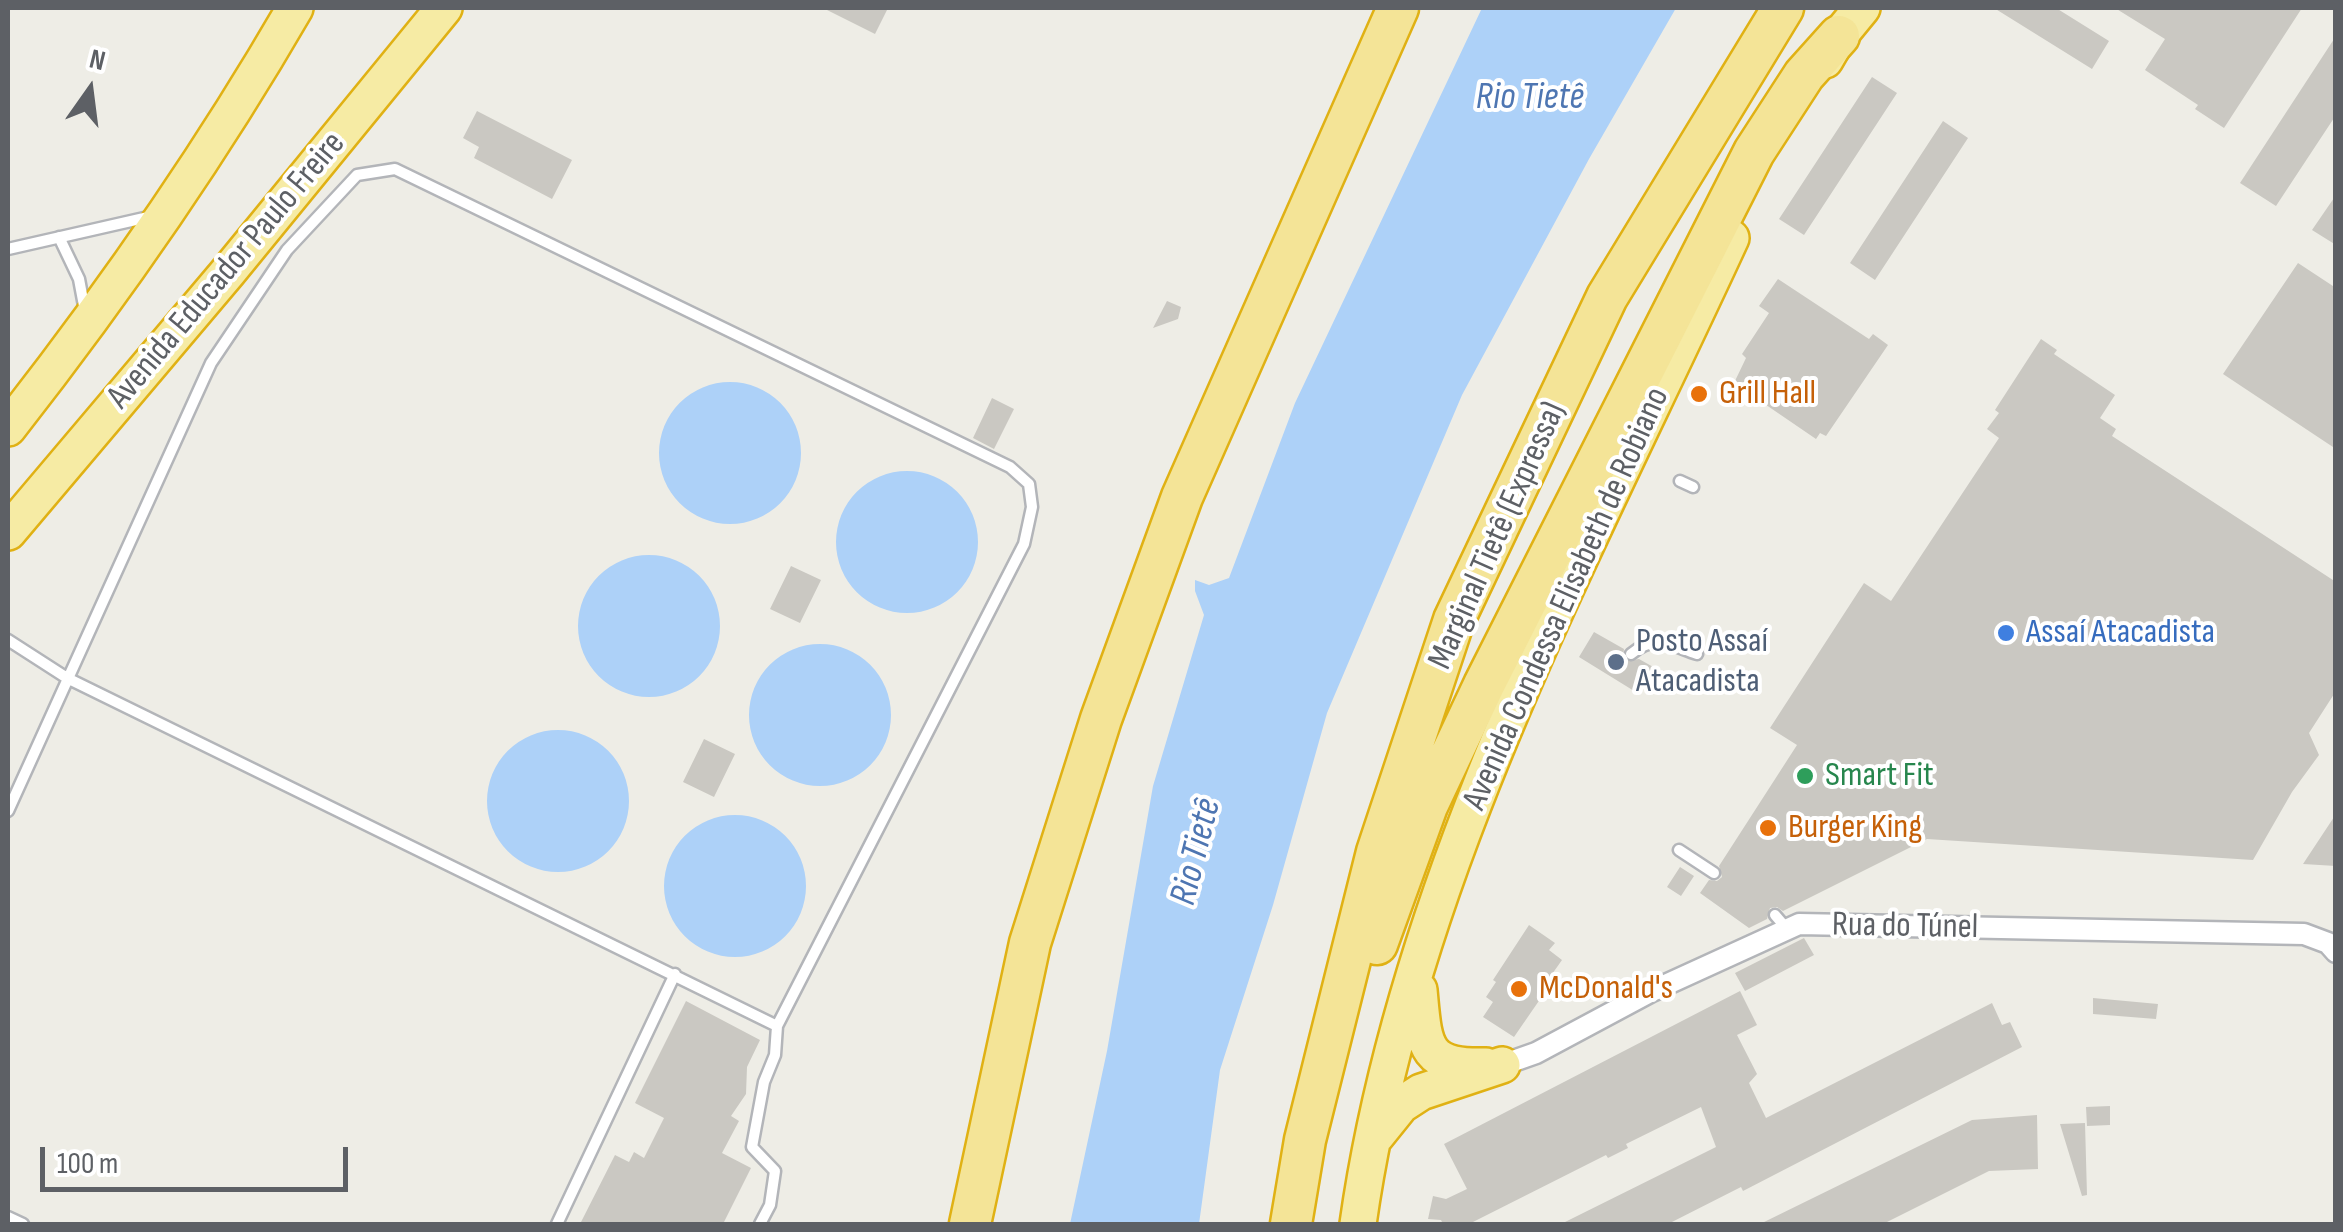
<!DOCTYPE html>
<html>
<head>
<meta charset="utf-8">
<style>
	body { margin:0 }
	#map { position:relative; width:2343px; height:1232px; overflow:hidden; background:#eeede6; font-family:"Sofia Sans Condensed",sans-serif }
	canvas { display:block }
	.frame { position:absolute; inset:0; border:10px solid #5d6065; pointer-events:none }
	.north { position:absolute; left:40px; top:40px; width:100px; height:100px; -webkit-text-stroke:8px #fff; paint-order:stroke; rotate:14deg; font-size:28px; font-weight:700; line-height:40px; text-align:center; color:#5d6065 }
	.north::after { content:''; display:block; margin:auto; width:35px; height:45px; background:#5d6065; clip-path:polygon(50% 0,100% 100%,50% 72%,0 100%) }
	.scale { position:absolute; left:40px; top:1147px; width:308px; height:45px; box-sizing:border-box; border:5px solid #5d6065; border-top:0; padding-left:12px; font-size:30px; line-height:35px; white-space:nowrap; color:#5d6065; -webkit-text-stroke:8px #fff; paint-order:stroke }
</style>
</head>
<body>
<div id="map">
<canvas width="2343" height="1232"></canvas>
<div class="frame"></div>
<div class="north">N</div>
<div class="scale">100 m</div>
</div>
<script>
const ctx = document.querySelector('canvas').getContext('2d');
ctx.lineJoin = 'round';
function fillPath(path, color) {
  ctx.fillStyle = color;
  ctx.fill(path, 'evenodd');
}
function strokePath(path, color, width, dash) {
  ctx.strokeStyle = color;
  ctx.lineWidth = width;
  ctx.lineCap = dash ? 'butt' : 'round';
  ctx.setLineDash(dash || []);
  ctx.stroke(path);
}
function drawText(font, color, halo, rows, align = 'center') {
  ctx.font = font + ' "Sofia Sans Condensed",sans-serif';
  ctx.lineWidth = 8;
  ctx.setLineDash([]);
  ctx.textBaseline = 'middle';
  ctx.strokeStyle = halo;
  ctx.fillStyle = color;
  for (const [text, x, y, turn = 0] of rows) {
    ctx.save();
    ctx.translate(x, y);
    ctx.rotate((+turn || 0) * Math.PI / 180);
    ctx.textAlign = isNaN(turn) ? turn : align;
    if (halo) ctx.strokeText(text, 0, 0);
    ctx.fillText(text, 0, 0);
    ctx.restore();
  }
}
fillPath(new Path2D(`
	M1482,8H1676L1589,159L1462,395L1327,713L1273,905L1220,1070L1199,1224H1070L1107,1051L1153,786L1204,615L1195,591V580L1209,585L1229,578L1295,403Z
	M659 453a71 71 0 1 1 142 0a71 71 0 1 1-142 0Z
	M836 542a71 71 0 1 1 142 0a71 71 0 1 1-142 0Z
	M578 626a71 71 0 1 1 142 0a71 71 0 1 1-142 0Z
	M749 715a71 71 0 1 1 142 0a71 71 0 1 1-142 0Z
	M487 801a71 71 0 1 1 142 0a71 71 0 1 1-142 0Z
	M664 886a71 71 0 1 1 142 0a71 71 0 1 1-142 0Z`), '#add1f8');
fillPath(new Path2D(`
	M823,8H888L875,34Z
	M1994,8H2056L2109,41L2092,69Z
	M2115,8H2302L2224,128L2195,109L2198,105L2145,70L2165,39Z
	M2336,36V115L2276,206L2240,183Z
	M1872,77L1897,93L1804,235L1779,219Z
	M477,111L572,160L552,199L474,158L479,147L463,138Z
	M1943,121L1968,138L1875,280L1850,263Z
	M2336,195V245L2312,230Z
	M2298,263L2336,288V449L2223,374Z
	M1778,279L1869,339L1873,334L1888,345L1826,436L1820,433L1816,439L1734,383L1746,358L1742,354L1769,313L1759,306Z
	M1167,301L1181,307L1178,319L1153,328Z
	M2041,339L2057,350L2054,354L2115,395L2100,418L2116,429L2112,436L2336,582V691L2309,733L2319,755L2292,792L2253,860L1927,839L1783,911L1777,907L1770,908L1767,919L1749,928L1700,893L1709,880L1717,881L1722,877L1719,866L1797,745L1770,728L1864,583L1891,601L1999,438L1987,429L1999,413L1995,410Z
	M992,398L1014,409L994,449L973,438Z
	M791,566L821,580L800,623L770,609Z
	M1594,632L1624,649L1623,656L1627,661L1639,659L1655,668L1639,694L1579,657Z
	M704,739L735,754L714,797L683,782Z
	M2336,814V866L2303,864Z
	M1680,867L1694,876L1681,896L1667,887Z
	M1529,925L1555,943L1549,950L1562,960L1550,977L1554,979L1514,1037L1483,1017L1493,1002L1486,997L1496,982L1493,980Z
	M1804,938L1814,955L1745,991L1735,973Z
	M1740,991L1757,1025L1737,1035L1757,1074L1749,1083L1766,1118L1992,1003L2002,1025L2010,1022L2022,1047L1743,1191L1741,1187L1668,1224H1561L1716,1147L1701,1107L1626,1144L1628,1148L1608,1158L1606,1155L1469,1224H1443L1441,1220L1428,1219L1433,1196L1446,1199L1467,1189L1444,1144Z
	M2093,998L2158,1004L2156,1019L2093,1014Z
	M686,1001L760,1040L747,1067L746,1094L731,1116L739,1121L722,1153L751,1168L723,1224H580L615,1155L629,1162L634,1152L644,1158L664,1118L635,1103Z
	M2110,1106V1125L2087,1126L2086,1107Z
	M2037,1115L2038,1169L1989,1171L1883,1224H1760L1972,1120Z
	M2085,1123L2087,1195L2082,1196L2060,1124Z`), '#cac8c2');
const service = new Path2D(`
	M59,237L79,279L85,311
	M8,249L153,216
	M1680,481L1693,487
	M8,640L67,678L777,1026
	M1631,654C1656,633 1670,645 1697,654
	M8,811L211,363L287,250L357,175L395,169L1010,467L1029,484L1032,507L1024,544L777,1026L775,1055L764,1082L752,1147L775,1171L770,1205L760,1224
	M1679,850L1714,873
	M1775,915L1787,929
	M8,1217L23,1224
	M557,1224L675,974`);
const minor = new Path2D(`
	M1502,1065L1536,1053L1650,992L1799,924L2304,934L2328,943L2336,952`);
const trunk = new Path2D(`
	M1825,60L1839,36L1862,8
	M8,428C113,294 210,155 295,8
	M8,532L228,272L444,8
	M1419,990C1424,1045 1423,1068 1486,1066
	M1376,1136L1401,1105L1421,1092L1502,1065
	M1358,1224C1407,875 1585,555 1731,238`);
const motorway = new Path2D(`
	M1377,944L1427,806L1484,685L1754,152L1804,75L1839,36
	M970,1224L1030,943L1101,719L1182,497L1398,8
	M1291,1224L1305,1140L1377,852L1454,620L1607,297L1783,8`);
strokePath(service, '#b3b5b9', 15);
strokePath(minor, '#b3b5b9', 25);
strokePath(trunk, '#e0b114', 40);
strokePath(motorway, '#e0b114', 45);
strokePath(service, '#fff', 10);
strokePath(minor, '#fff', 20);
strokePath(trunk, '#f6eba4', 35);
strokePath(motorway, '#f4e497', 40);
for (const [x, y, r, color] of [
	[1699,394,10,"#e8710a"],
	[2006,633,10,"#3f7fe0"],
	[1616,662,10,"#5c6f8a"],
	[1805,776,10,"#2e9e5b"],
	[1768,828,10,"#e8710a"],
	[1519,989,10,"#e8710a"]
]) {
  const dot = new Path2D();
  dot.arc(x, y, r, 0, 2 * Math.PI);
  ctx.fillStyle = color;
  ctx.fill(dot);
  strokePath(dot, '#fff', 4);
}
drawText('35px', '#5d6065', '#fff', [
	["Avenida Educador Paulo Freire",227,271,-50],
	["Marginal Tietê (Expressa)",1498,536,-66],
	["Avenida Condessa Elisabeth de Robiano",1567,599,-66],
	["Rua do Túnel",1905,927,1]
]);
drawText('35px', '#c56008', '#fff', [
	["Grill Hall",1719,394],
	["Burger King",1788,828],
	["McDonald's",1539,989]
], 'left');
drawText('35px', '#366cbe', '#fff', [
	["Assaí Atacadista",2026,633]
], 'left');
drawText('35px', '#4e5e75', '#fff', [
	["Posto Assaí",1636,642],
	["Atacadista",1636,682]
], 'left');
drawText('35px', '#27864d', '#fff', [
	["Smart Fit",1825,776]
], 'left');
drawText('italic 38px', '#4e76b2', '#fff', [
	["Rio Tietê",1530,98],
	["Rio Tietê",1197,852,-76]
]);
</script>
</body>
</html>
